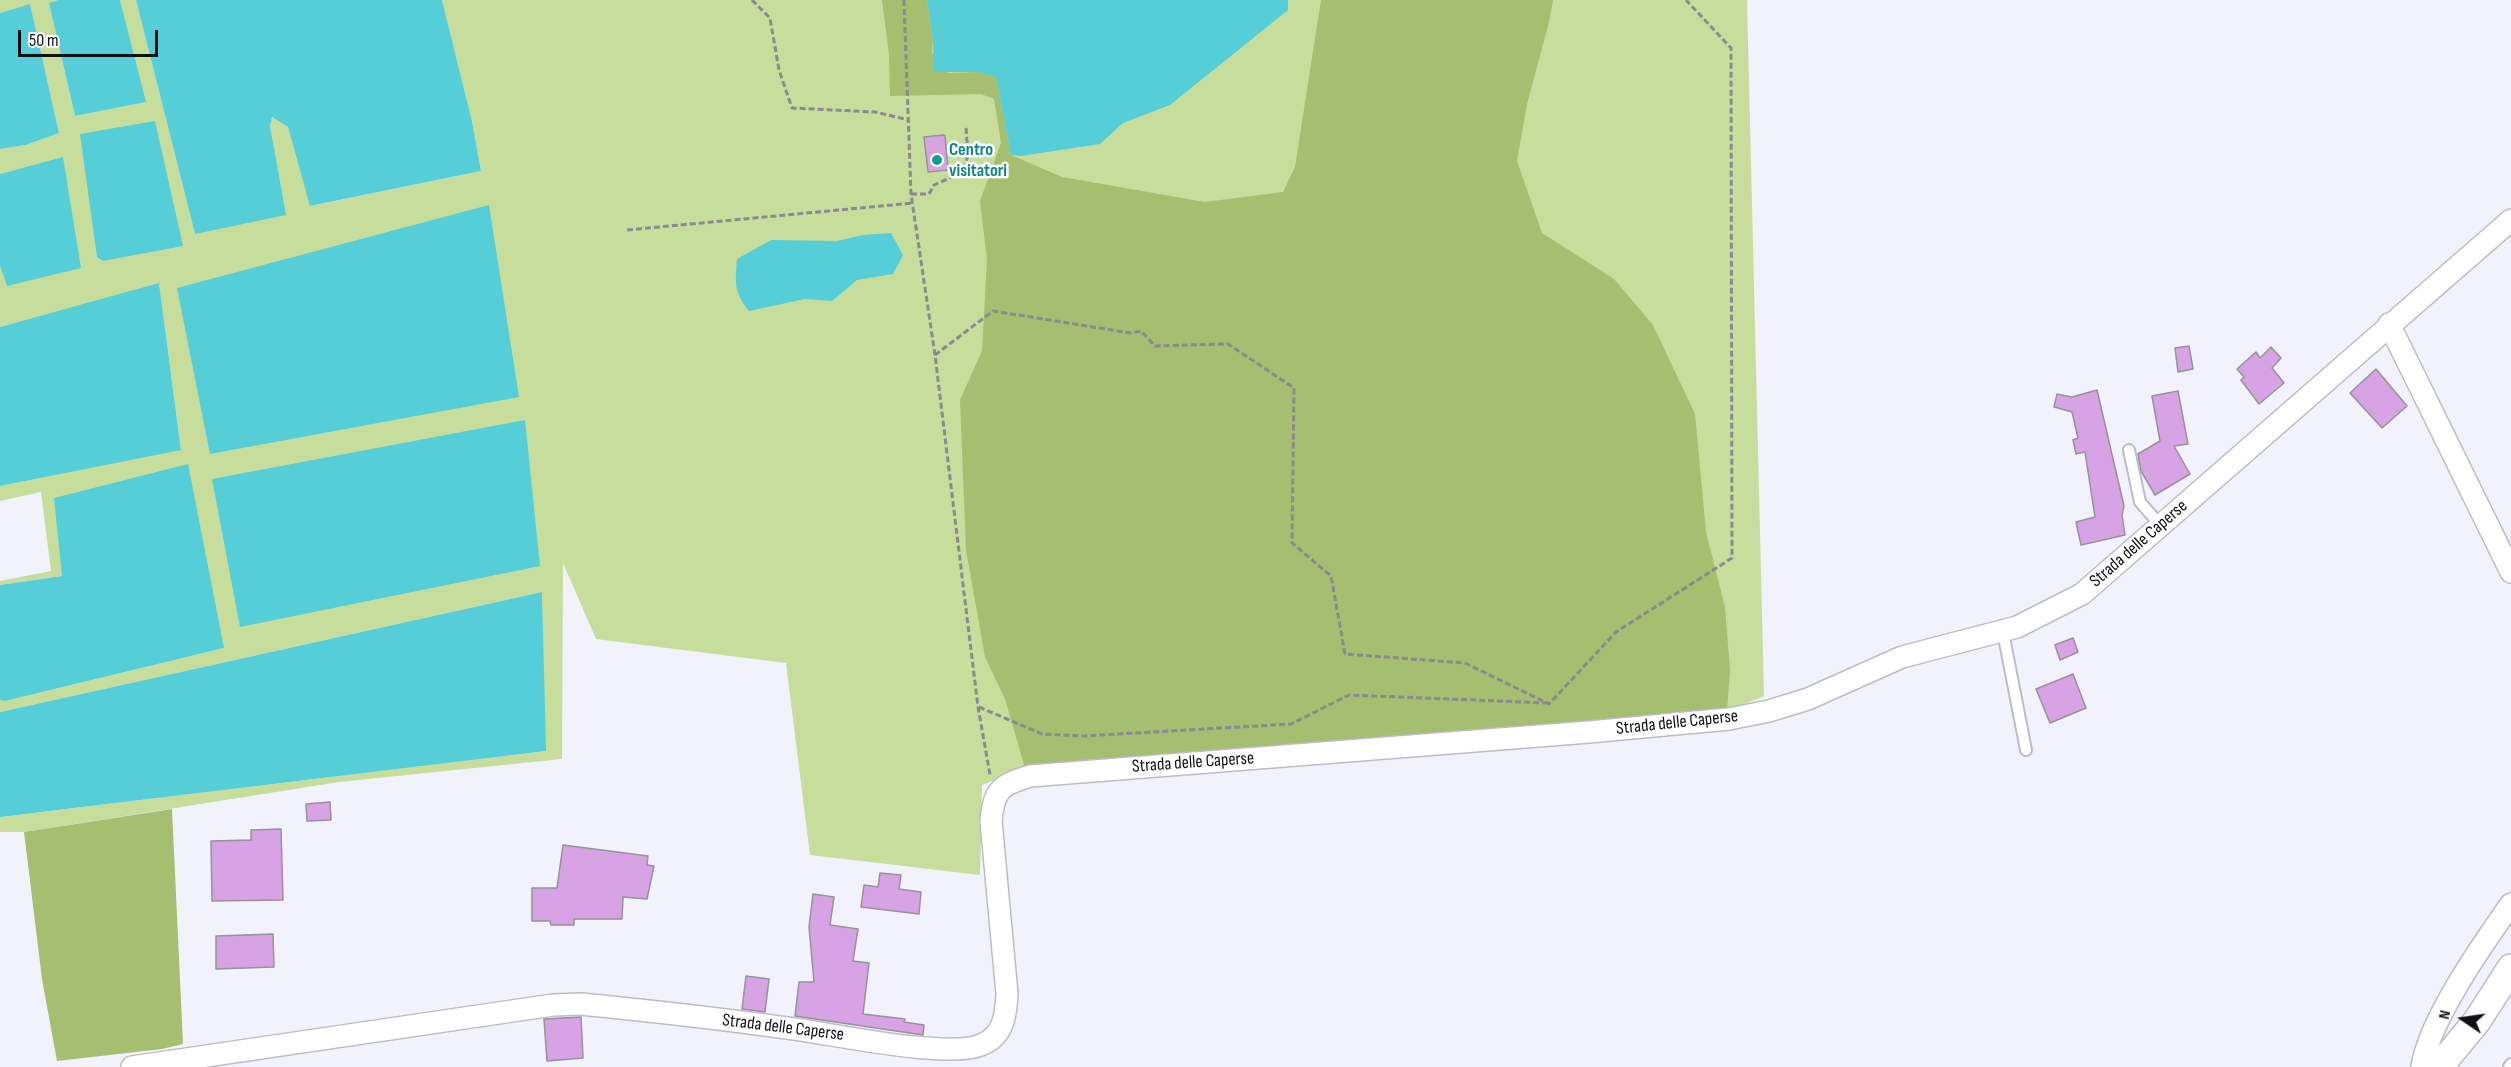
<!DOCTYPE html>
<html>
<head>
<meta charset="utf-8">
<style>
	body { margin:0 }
	#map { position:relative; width:2511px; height:1067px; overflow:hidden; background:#f2f2fc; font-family:"Sofia Sans Condensed",sans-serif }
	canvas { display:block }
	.north { position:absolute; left:2433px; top:989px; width:60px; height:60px; -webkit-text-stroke:4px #fff; paint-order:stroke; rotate:283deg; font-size:16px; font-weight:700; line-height:24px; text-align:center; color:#101013 }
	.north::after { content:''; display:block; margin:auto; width:21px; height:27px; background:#101013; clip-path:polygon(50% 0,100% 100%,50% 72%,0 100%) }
	.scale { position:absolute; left:18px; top:30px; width:140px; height:27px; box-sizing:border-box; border:3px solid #101013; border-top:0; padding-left:8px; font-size:18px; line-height:21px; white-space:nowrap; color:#101013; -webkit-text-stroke:4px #fff; paint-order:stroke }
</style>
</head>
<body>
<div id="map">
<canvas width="2511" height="1067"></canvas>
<div class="north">N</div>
<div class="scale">50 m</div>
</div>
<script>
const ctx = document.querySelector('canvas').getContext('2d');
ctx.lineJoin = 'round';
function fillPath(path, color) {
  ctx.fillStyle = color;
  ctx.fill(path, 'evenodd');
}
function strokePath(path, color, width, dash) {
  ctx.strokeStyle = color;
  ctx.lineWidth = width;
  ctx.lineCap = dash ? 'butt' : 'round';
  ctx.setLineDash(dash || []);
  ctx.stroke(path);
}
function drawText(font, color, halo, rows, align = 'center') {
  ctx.font = font + ' "Sofia Sans Condensed",sans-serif';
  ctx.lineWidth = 5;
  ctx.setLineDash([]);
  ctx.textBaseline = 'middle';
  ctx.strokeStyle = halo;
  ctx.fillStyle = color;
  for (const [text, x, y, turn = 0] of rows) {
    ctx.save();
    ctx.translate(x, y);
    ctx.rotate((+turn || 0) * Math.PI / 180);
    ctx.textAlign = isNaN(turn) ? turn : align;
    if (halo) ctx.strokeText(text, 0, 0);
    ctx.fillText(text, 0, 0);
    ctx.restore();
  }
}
fillPath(new Path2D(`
	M0,0H58L49,3L75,116L145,102L120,0H136L195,234L272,140L270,126L272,117L288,127L311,206L481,171L472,121L442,0H1747L1764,696L1727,711L1025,768L982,785L980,875L810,855L786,663L596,639L563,563L562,759L339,782L24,832H0V817L545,751L542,592L0,712V700L5,701L224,648L62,576L0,585V581L51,571L41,492L0,501V486L181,449L159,284L0,327V266L7,286L63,158L0,174V149L26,145L59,133L30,5L0,13Z`), '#c7dd9c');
fillPath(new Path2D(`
	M882,0H927L933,39L932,53L949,73L978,72L996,77L1011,155L1062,177L1205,202L1283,192L1295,167L1321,0H1553L1549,22L1527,104L1517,161L1542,233L1614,279L1653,325L1695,414L1706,532L1725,607L1730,670L1727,711L1025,768L1005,699L985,657L966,550L960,400L982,351L987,260L980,201L1001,143L994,99L981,94L890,96L889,54Z
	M172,809L183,1044L162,1049L57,1061L42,979L24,832Z`), '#a5be70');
fillPath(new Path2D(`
	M58,0H120L146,102L75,116L49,3Z
	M136,0H442L472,121L481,171L310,206L288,127L272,117L270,126L286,215L195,234Z
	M927,0H1288V10L1170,105L1123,123L1100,144L1021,156L1011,155L996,77L978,72H934L933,39Z
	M30,4L59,133L26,145L0,149V13Z
	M155,121L183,246L103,261L97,257L80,134Z
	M63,157L81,268L7,286L0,266V174Z
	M489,205L519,397L210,454L177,288Z
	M891,233L903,255L893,274L857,280L832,301L805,299L749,311C734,292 735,283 737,259L771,240L837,241L863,235Z
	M159,283L181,450L0,486V327Z
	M525,420L540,566L240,627L212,479Z
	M188,464L224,648L5,701L0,700V585L62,576L54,498Z
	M542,592L546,751L0,817V712Z`), '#55ced7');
const building = new Path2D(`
	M943,135L945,136L948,170L928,172L924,137Z
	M2189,346L2193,369L2178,372L2175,348Z
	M2271,347L2281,358L2272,368L2284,383L2259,404L2241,380L2244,377L2237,369L2256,352L2260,358Z
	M2376,369L2407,406L2382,428L2350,393Z
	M2097,390L2124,506L2122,515L2125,535L2081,545L2076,522L2095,517L2085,452L2076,454L2073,440L2078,438L2072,412L2054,407L2057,394L2072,397Z
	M2178,391L2188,444L2174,446L2190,474L2155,495L2141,471L2138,454L2160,441L2152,396Z
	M2073,638L2078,652L2060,660L2055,645Z
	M2073,674L2086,708L2050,723L2036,689Z
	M330,802L331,820L307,821L306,804Z
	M281,829L283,900L212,901L211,841L251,840V830Z
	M563,845L648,856L647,865L654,866L647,899L623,897L622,919H574V925H551L550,921H532V888H557Z
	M880,873L901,875L899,889L921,892L919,914L861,907L864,885L878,887Z
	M813,894L834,897L830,925L858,929L853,961L869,963L863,1014L905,1019L904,1022L924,1025L923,1035L795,1016L799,982H814L809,927Z
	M273,934L274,967L216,969V936Z
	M746,976L769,979L765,1012L742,1009Z
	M581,1017L583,1058L547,1061L544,1019Z`);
fillPath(building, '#d8a3e5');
strokePath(building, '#979198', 1.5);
const service = new Path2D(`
	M2129,450L2140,502L2161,526
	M2003,632L2026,750
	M2509,1067L2511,1064`);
const minor = new Path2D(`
	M2389,324L2511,572
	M132,1067L553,1005L581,1004C652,1011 723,1019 794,1029C834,1034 952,1060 983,1044C1004,1035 1006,1014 1007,994L991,821C994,789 1001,785 1030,776L1589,732L1729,719L1769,711L1808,699L1902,657L2017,627L2082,594L2511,220
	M2422,1067C2429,1020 2483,944 2511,904`);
const tertiary = new Path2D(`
	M2439,1067L2477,1021L2511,968`);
strokePath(service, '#bcbcc5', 14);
strokePath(minor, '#bcbcc5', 24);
strokePath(tertiary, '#bcbcc5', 30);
strokePath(new Path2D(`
	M752,0L770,18L779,70L792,108L875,112L909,120
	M904,0L911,194L935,355L978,707L990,775
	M911,194H929L934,185L963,172L968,155L966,127
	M627,230L913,203
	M935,355L993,311L1131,333L1141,331L1155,346L1228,344L1294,388L1292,543L1331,576L1345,654L1465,663L1549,704L1616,632L1732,558L1731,48L1686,0
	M979,707L1042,734L1084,736L1291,724L1349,695L1548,703`), '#898990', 3, [6, 3]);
strokePath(service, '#fff', 10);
strokePath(minor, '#fff', 21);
strokePath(tertiary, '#fff', 27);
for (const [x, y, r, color] of [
	[937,160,6,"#0f9aa8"]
]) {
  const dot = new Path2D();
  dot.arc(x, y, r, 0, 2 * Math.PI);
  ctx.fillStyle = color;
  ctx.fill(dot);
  strokePath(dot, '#fff', 2);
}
drawText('bold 18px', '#0d838f', '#fff', [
	["Centro",949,150],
	["visitatori",949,171]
], 'left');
drawText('18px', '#101013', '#fff', [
	["Strada delle Caperse",2139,544,-41],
	["Strada delle Caperse",1677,723,-6],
	["Strada delle Caperse",1193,763,-4],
	["Strada delle Caperse",783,1028,7]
]);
</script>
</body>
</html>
